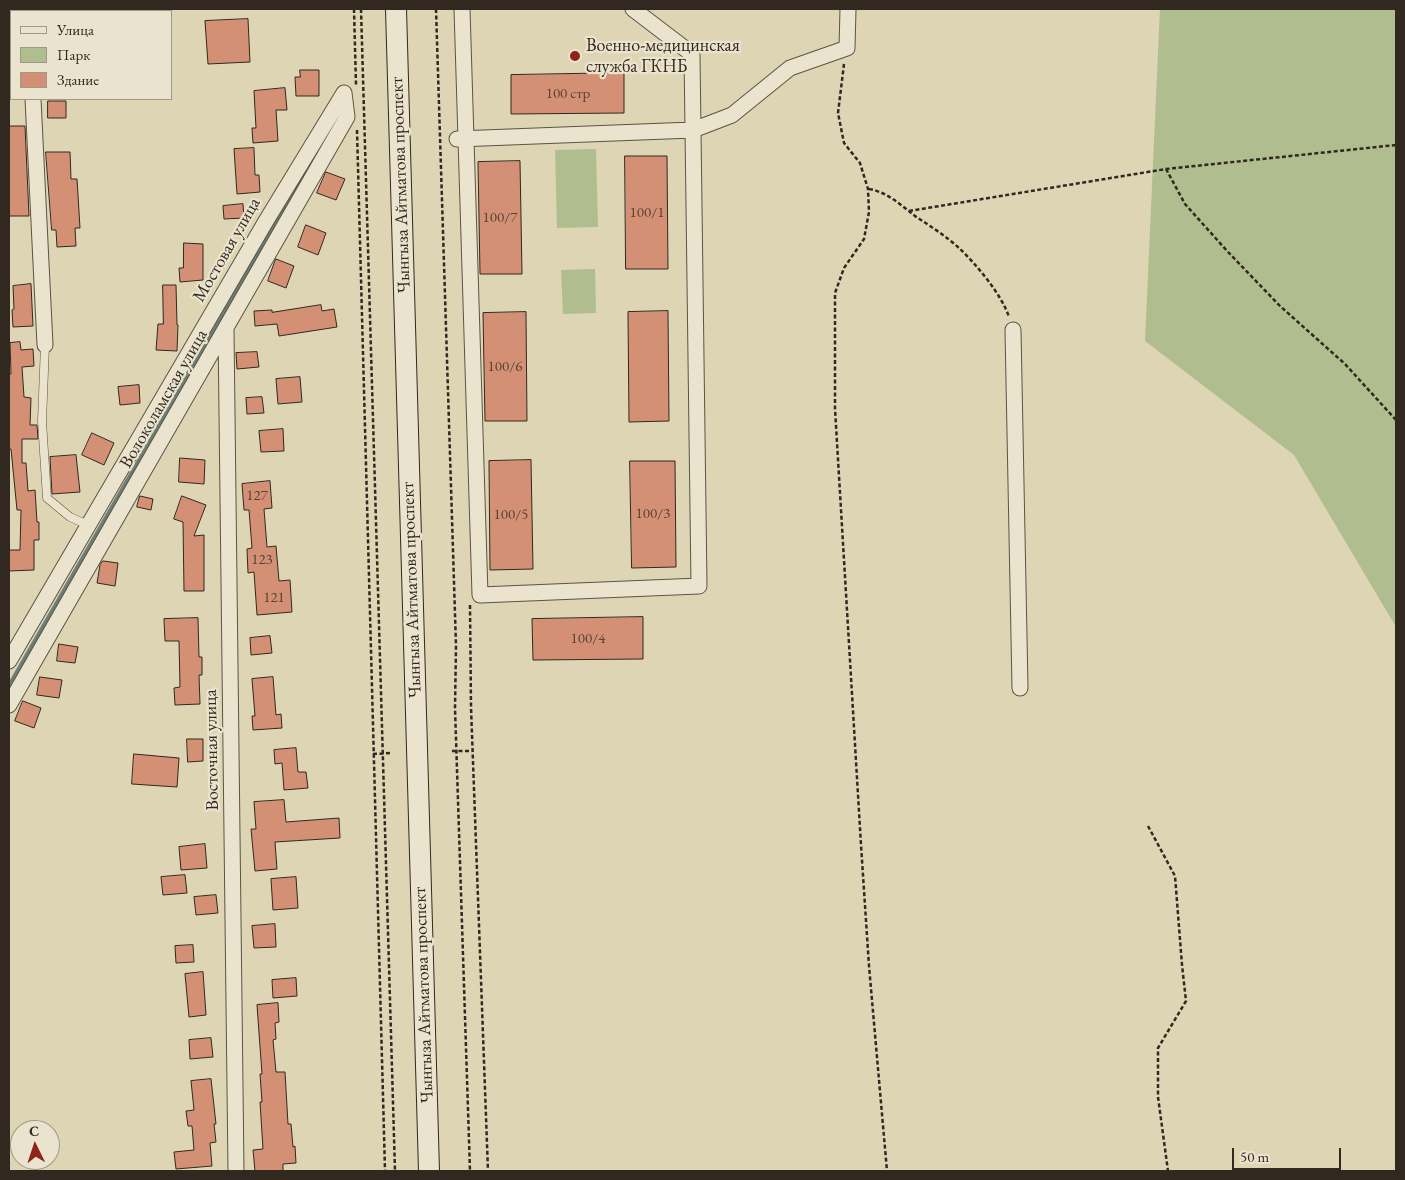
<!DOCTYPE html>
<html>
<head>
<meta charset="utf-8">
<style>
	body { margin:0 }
	#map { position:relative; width:1405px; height:1180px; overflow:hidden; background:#ded5b4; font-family:"EB Garamond",serif }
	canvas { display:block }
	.frame { position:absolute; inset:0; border:10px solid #31281f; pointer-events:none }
	.legend { position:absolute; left:10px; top:10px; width:162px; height:90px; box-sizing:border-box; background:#eae4ce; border:1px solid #a09988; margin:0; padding:6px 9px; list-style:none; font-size:15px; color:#31281f }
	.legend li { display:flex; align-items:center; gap:10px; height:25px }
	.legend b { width:25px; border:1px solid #a09988 }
	.north { position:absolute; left:10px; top:1120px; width:50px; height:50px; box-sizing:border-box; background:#eae4ce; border:1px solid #a09988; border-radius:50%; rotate:356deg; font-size:14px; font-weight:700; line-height:20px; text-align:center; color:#31281f }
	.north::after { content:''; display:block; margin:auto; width:18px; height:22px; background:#8f2418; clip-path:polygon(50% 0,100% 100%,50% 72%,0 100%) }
	.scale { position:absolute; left:1232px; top:1148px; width:109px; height:22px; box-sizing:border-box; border:2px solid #31281f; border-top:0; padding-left:6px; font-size:15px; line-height:18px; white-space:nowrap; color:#31281f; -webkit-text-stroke:4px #eae4ce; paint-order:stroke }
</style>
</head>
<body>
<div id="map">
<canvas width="1405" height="1180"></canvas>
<div class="frame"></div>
<ul class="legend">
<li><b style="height:6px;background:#eae4ce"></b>Улица</li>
<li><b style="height:14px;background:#b0bd8e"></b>Парк</li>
<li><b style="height:14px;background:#d39075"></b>Здание</li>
</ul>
<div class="north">С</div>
<div class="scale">50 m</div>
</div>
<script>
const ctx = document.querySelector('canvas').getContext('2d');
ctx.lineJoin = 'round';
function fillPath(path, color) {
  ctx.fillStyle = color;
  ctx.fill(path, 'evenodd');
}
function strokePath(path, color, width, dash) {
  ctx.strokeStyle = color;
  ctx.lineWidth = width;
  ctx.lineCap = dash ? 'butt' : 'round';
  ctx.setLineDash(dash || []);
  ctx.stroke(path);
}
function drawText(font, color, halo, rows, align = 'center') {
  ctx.font = font + ' "EB Garamond",serif';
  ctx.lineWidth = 4.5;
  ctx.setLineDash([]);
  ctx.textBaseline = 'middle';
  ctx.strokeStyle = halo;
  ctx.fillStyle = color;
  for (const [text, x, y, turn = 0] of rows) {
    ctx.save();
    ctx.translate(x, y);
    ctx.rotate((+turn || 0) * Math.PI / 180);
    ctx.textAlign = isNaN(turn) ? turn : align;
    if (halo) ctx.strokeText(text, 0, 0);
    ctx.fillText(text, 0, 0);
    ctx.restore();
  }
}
fillPath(new Path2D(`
	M1160,9H1396V627L1294,455L1145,341Z
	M596,149L598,227L557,228L555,150Z
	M595,269L596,313L563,314L561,270Z`), '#b0bd8e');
strokePath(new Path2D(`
	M9,686L328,133`), '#6c7e76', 4.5);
const building = new Path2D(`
	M248,19L250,62L208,64L205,21Z
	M300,70H319V96H296L295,77H300Z
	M624,73V113L511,114V75Z
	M285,88L287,110H276L278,141L253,143L252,128H256L254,91Z
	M48,101H66V118H48Z
	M9,126H25L29,216H9Z
	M254,148L255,175H259L260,192L237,194L234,149Z
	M46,152H70L71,179H77L78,195L80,228H75L76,246L57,247L56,230H52Z
	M625,156H667L668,269H626Z
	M520,161L522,274H480L478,162Z
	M326,172L345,179L336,200L317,193Z
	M243,204L244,218L224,219L223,206Z
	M306,225L326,233L318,255L298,247Z
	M184,243L203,244V280L180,282L179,268H183Z
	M276,259L294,266L286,288L268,281Z
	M31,284L33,326L13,327L12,310L14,309L13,286Z
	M163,285H176L177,325H178L177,351L156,350L158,324H163Z
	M321,305L322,311L334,309L337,327L279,336L277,324L255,326L254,311L272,310V312Z
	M668,311L669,421L629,422L628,312Z
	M526,312L527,421H485L483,313Z
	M20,342L21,350L33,349L34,366L22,367L24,397L31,398L30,425H37L38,439H22V463H26L28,491L35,490L37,522H39V540H34V570L9,571V550H20L21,510H17L11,449H9V374H11L10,343Z
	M257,352L259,367L237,369L236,353Z
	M300,377L302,402L278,404L276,379Z
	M139,385L140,403L120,405L118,387Z
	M262,397L264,413L247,414L246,398Z
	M283,429L284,451L261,452L259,431Z
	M92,433L114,443L104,465L82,455Z
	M76,455L80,492L52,494L50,457Z
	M180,458L205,460L204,484L179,482Z
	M531,460L533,569L490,570L489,461Z
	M630,461H675L676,567L632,568Z
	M270,481L272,508L264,509L267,547L276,546L279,581L290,580L292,612L257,615L254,572L248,573L247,549L252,548L249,510H244L242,484Z
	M140,496L153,499L151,510L137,507Z
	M182,496L206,505L194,536L204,535V591H184L183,522L174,519Z
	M103,561L118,563L115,586L97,583L100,565Z
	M643,617V659L533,660L532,619Z
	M198,618L199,657H202V675H199L200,704L175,705L174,688L180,687L179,641H165L164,619Z
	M270,636L272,653L251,655L250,638Z
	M59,644L78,647L75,663L57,661Z
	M40,677L62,680L59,698L37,695Z
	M273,677L276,715L281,714L282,728L253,730L252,716H255L252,679Z
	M23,701L41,708L34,728L15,721Z
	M187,739H203V761L188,762Z
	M296,748L298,772H306L308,788L284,790L282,763L275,764L274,750Z
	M134,754L179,758L177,787L132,784Z
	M284,800L286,822L339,818L340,838L275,842L277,869L255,871L251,829H256L254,802Z
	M205,844L207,868L181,870L179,847Z
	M185,875L187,893L163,895L161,877Z
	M296,877L298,908L273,910L271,879Z
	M216,895L218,913L196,915L194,897Z
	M275,924L276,947L254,948L252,926Z
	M193,945L194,962L176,963L175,946Z
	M203,972L206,1015L189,1017L185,974Z
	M296,978L297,996L273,998L272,980Z
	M278,1003L279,1022L275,1023L276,1039L273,1040L276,1072H285L288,1124H291L293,1147L295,1146L296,1163L283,1164V1171H255L253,1150L263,1149L260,1102H262L260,1074H262L257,1005Z
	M211,1038L213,1057L190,1059L189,1040Z
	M211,1079L216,1124H214L216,1142L210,1143L212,1166L176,1169L174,1152L194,1150L192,1126H188L186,1111L194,1110L191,1081Z`);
fillPath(building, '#d39075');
strokePath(building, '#31281f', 1);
const service = new Path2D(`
	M45,345L42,421L47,498L70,517L88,525`);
const minor = new Path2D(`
	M29,9V11
	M462,9L480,595L699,586L692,54L633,9
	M33,99L45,345
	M457,139L693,130L732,115L790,68L847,48L848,9
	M226,329L236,1171
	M1013,330L1020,688
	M9,661L266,221L344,93
	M9,705L347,117L344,93`);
const secondary = new Path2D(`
	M396,9L429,1171`);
strokePath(service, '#5c5344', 9);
strokePath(minor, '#5c5344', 17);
strokePath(secondary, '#31281f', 22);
strokePath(new Path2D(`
	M354,9L356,85
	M361,9L395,1171
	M436,9L456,646L455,708L470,1171
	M844,64L838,113L844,143L860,163L868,189L869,212L864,239L844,268L835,293V409L861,845L869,966L887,1171
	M357,130L385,1171
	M1166,169L1185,204L1228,252L1280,306L1345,364L1396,420
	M869,189C887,192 901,205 915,216C930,226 946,236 959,248C976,264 1002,295 1009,317
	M909,211L1166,169L1396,145
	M470,605L471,707L488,1171
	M452,751H472
	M373,754L391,753
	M1148,826L1175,876L1182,965L1186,1001L1158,1048V1097L1168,1171`), '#31281f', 2.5, [4, 2.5]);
strokePath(service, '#eae4ce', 8);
strokePath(minor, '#eae4ce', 15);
strokePath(secondary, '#eae4ce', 20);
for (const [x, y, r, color] of [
	[575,56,6,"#8f2418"]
]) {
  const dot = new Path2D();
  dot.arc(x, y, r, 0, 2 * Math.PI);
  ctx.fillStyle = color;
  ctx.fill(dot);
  strokePath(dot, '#eae4ce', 2);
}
drawText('15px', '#5a4234', null, [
	["100 стр",568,94],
	["100/1",647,213],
	["100/7",500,218],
	["100/6",505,367],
	["127",257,496],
	["100/3",653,514],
	["100/5",511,515],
	["123",262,560],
	["121",274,598],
	["100/4",588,639]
]);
drawText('18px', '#31281f', '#eae4ce', [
	["Военно-медицинская",586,46],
	["служба ГКНБ",586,67]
], 'left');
drawText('18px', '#31281f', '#eae4ce', [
	["Чынгыза Айтматова проспект",401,185,-92],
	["Мостовая улица",227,250,-60],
	["Волоколамская улица",164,399,-60],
	["Чынгыза Айтматова проспект",412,590,-92],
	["Восточная улица",212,750,-91],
	["Чынгыза Айтматова проспект",424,995,-92]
]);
</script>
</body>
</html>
